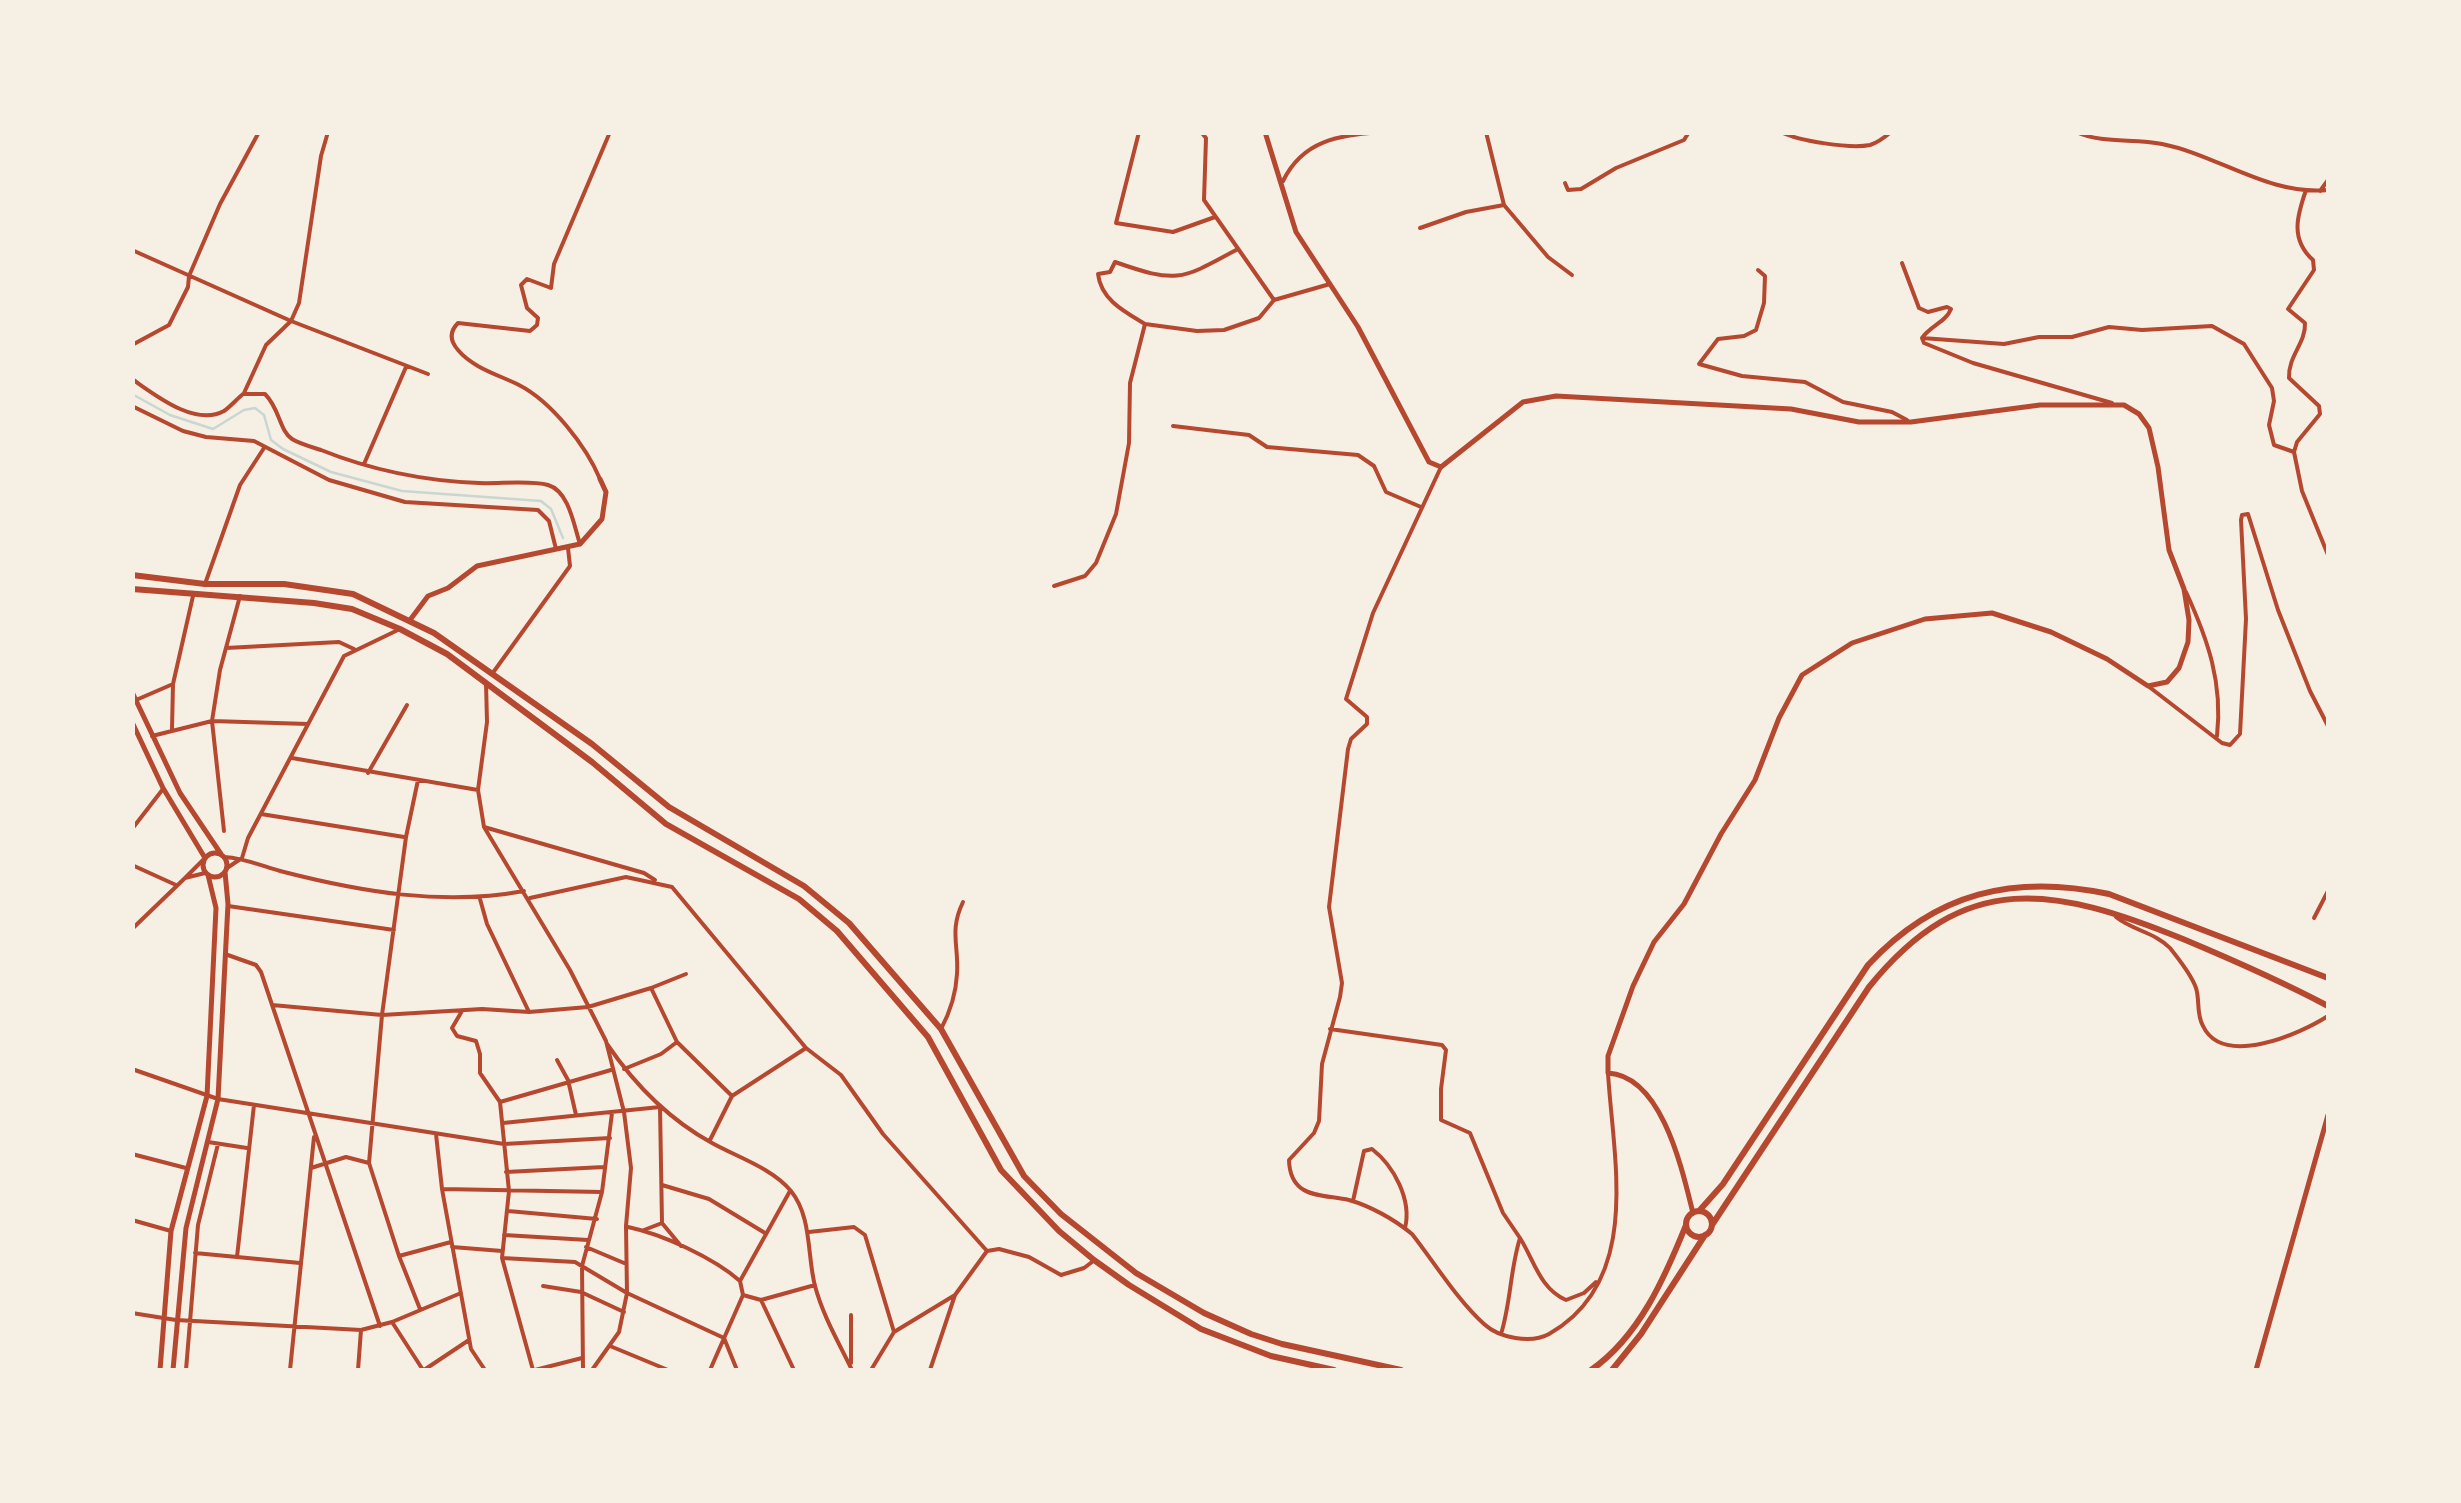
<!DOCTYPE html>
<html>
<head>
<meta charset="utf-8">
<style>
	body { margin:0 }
	#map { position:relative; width:2461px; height:1503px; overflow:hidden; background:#f6efe4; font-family:Georgia,serif }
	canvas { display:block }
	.frame { position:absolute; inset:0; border:135px solid #f6efe4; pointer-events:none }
</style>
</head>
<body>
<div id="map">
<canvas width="2461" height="1503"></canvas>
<div class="frame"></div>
</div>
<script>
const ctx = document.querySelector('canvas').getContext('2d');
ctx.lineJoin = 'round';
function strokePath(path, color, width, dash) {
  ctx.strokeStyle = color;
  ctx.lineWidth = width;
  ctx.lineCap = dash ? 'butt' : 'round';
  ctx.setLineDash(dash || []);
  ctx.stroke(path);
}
strokePath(new Path2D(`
	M132,394L170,415L213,429L244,410L255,408L264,415L271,440L283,449L331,472L402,491L541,501L551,509L563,538`), '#c9d6d2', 2.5);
strokePath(new Path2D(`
	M1139,132L1116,223L1173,232L1215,217
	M1201,132L1206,138L1204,200L1274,300
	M1781,132C1799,141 1850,149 1870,145C1877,143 1885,137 1891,132
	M2002,132H2030
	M2076,132C2103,144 2134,138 2162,144C2218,155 2269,196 2328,190
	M1283,181C1303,140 1338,136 1379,132
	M1565,183L1568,190L1581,189L1616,168L1684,140L1689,132
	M2320,191L2328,180
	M1504,205L1548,257L1572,275
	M1420,228L1466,212L1504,205L1486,132
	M132,250L291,321L428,374
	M1902,263L1919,308L1928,312L1947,307L1951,309C1946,322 1930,326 1922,338L1924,343L1973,363L2112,403
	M1758,270L1765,276L1764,303L1756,330L1744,336L1718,339L1699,364L1742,376L1805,382L1843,402L1892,412L1907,420
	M1145,324C1125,312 1101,300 1098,274L1110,272L1115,262C1178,284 1181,280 1238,249
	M1922,338L2004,344L2039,337H2072L2109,327L2142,330L2212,326L2244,344L2272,388L2274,401L2269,425L2274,445L2294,452L2297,442L2320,414L2319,406L2289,378C2288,356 2306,343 2305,323L2288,309L2314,270L2313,260C2290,239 2297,216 2306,190
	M132,345L169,325L188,287L189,276L220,204L259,132
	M132,379C155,395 195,427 224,411C230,407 237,399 243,394H265C280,409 279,430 292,439C300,444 312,447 321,450C371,470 425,481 479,483C498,484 531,480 548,485C569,491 574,526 580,544
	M244,393L266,345L291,321L299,303L321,156L328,132
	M132,406L183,431L206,437L254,441L329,480L405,502L538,510L549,521L556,549
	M1173,426L1249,435L1267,447L1358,455L1374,466L1386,492L1421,507
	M2294,452L2302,491L2328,555
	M364,464L406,367
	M1441,467L1373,613L1346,699L1367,717V724L1351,739L1348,749L1329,907L1342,983L1340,997L1322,1064L1319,1121L1314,1133L1289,1160C1290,1200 1324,1194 1349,1200C1370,1206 1394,1219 1412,1234C1434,1262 1458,1301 1484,1324C1499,1338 1531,1344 1549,1334C1643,1281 1613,1159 1608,1073
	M600,479C586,446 552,402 519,385C499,375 473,368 458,350C450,341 449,332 458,323L530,331L537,325L538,318L527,308L521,285L527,279L551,288L554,264L610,132
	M205,584L240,485L264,448
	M1054,586L1085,576L1096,563L1116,514L1129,443L1130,383L1145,324L1197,331L1224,330L1259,318L1274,300L1330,284
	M2186,592C2208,640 2223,683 2217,736
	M226,648L339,642L354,649
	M492,674L570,566L568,548
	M486,683L487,722L478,790L484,827L570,970L606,1041L624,1112L631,1168L626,1226L627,1293L619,1332L592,1370
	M2148,686L2222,743L2230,745L2240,734L2246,619L2241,520L2242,515L2248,514L2278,610L2310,691L2328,726
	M136,700L173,684
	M172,729L173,684L193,596
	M152,736L212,721L308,724
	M292,758L478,790
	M368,773L407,705
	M418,780L406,837L382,1015L369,1163L399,1256L420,1309
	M261,814L404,837
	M484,827L644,873L655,880
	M132,829L163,789
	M224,831L212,721L220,670L240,596
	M224,857C246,858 264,867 284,872C362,892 444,906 524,891
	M204,859L185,878L205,873
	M132,865L176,885
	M227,868L242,858L248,838L344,656L400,629
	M530,898L626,877L672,887L806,1048
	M480,899L487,924L529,1012
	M228,906L394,930
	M2116,917C2132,930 2156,933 2170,948C2178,958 2192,976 2196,988C2200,1000 2196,1014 2203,1026C2223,1068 2300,1034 2328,1016
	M2314,918L2328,891
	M132,929L185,878
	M225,954L256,965L261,972L380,1326
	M652,990L677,1042L732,1096
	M272,1005L382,1015L482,1009L529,1012L588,1007L651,988L686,974
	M462,1011L452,1028L457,1036L476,1041L480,1054V1073L500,1102L509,1191L502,1258L533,1370
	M941,1029C950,1012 956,994 957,974C959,945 949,931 963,902
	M1330,1029L1442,1045L1446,1050L1441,1089V1120L1470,1133L1503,1213L1520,1238C1510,1270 1511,1302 1501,1334
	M607,1044C635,1085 668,1119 712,1143C737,1157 772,1168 791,1191C812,1217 807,1255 815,1286C823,1316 839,1343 852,1370
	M557,1060L568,1080L576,1115
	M132,1069L218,1099L504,1144L610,1138
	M624,1069L661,1054L677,1042
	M500,1102L611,1070
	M503,1123L660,1107
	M436,1134L442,1189L471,1349L485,1370
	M710,1140L732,1096L806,1048L841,1075L883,1134L987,1251
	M208,1142L247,1148
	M132,1154L186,1168
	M311,1168L346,1157L369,1163
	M506,1172L604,1167
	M662,1185L709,1199L765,1233
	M442,1189L602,1192
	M1353,1201L1364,1151L1372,1149C1394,1166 1412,1200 1405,1228
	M508,1211L597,1219
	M132,1220L171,1231
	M662,1223L681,1246
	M628,1227C662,1234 714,1258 740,1281
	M644,1230L662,1223L660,1107
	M809,1232L854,1227L865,1235L894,1332
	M504,1235L588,1240
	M1520,1238C1534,1260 1540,1289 1566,1300L1584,1293L1596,1282
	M452,1247L502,1251
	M586,1247L624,1263
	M195,1253L300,1263
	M399,1256L451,1242
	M237,1257L254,1105
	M502,1258L575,1262L627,1293L724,1338L737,1370
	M543,1286L581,1292L624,1312
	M743,1295L761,1300L815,1285
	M761,1300L794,1370
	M132,1313L176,1320L361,1330L392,1322L461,1293
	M392,1322L423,1370
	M610,1346L668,1370
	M851,1363V1315
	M186,1370L198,1225L218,1144
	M290,1370L314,1137
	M358,1370L361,1330
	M424,1370L469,1340
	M535,1370L582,1358
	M583,1370L582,1266L602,1192L612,1113
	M710,1370L743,1295L740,1281L790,1191
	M871,1370L894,1332L955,1295L987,1251L999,1249L1029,1257L1061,1275L1084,1268L1092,1262
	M930,1370L955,1295`), '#b5482f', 4);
strokePath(new Path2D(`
	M1265,132L1296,232L1358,327L1429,462L1441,467L1523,402L1556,396L1791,409L1859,422H1911L2040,405H2124L2139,414L2149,428L2158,467L2169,550L2184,589L2189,620L2188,642L2179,668L2167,682L2148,686L2107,659L2051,632L1992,613L1925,619L1852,643L1802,675L1779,718L1755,780L1721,834L1684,904L1654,942L1633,986L1608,1056V1073C1662,1076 1682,1169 1693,1213
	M410,620L428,596L448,588L477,566L580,544L602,519L606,492L600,479
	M132,692L180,793L221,854
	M132,722L163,788L205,858
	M203 865a12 12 0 1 1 24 0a12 12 0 1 1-24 0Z
	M160,1370L171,1231L207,1096L216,908L208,875
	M173,1370L186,1228L218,1099L228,904L225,872
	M2256,1370L2328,1115`), '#b5482f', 5);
strokePath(new Path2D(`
	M132,575L205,584H284L353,594L434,633L592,744L669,807L804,886L849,923L941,1029L1024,1176L1061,1214L1136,1273L1204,1313L1251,1334L1282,1344L1401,1370
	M132,589L314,603L352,609L400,629L447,654L592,762L666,824L799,899L837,931L928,1037L1001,1170L1059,1231L1094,1260L1129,1285L1201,1329L1271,1356L1334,1370
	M1699,1211L1723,1184L1868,965C1936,892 2014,874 2109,894L2328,978
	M1686 1224a13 13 0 1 1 26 0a13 13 0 1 1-26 0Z
	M1712,1225L1869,987C1965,868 2055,887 2183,939C2233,960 2281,981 2328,1006
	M1591,1370C1639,1337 1665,1277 1686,1225
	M1612,1370L1641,1334L1705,1235`), '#b5482f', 6);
</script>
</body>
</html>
